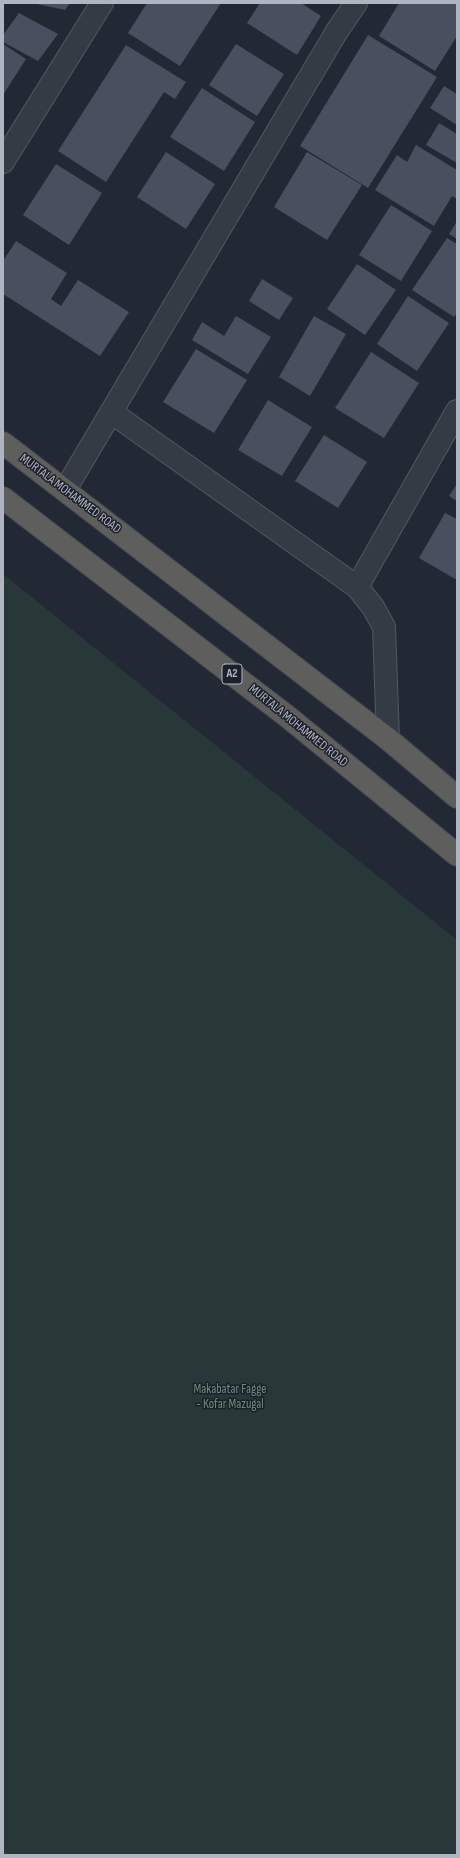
<!DOCTYPE html>
<html>
<head>
<meta charset="utf-8">
<style>
	body { margin:0 }
	#map { position:relative; width:460px; height:1858px; overflow:hidden; background:#222934; font-family:"Sofia Sans Condensed",sans-serif }
	canvas { display:block }
	.frame { position:absolute; inset:0; border:4px solid #b0b5c2; pointer-events:none }
</style>
</head>
<body>
<div id="map">
<canvas width="460" height="1858"></canvas>
<div class="frame"></div>
</div>
<script>
const ctx = document.querySelector('canvas').getContext('2d');
ctx.lineJoin = 'round';
function fillPath(path, color) {
  ctx.fillStyle = color;
  ctx.fill(path, 'evenodd');
}
function strokePath(path, color, width, dash) {
  ctx.strokeStyle = color;
  ctx.lineWidth = width;
  ctx.lineCap = dash ? 'butt' : 'round';
  ctx.setLineDash(dash || []);
  ctx.stroke(path);
}
function drawText(font, color, halo, rows, align = 'center') {
  ctx.font = font + ' "Sofia Sans Condensed",sans-serif';
  ctx.lineWidth = 3;
  ctx.setLineDash([]);
  ctx.textBaseline = 'middle';
  ctx.strokeStyle = halo;
  ctx.fillStyle = color;
  for (const [text, x, y, turn = 0] of rows) {
    ctx.save();
    ctx.translate(x, y);
    ctx.rotate((+turn || 0) * Math.PI / 180);
    ctx.textAlign = isNaN(turn) ? turn : align;
    if (halo) ctx.strokeText(text, 0, 0);
    ctx.fillText(text, 0, 0);
    ctx.restore();
  }
}
fillPath(new Path2D(`
	M3,574L457,940V1855H3Z`), '#283839');
fillPath(new Path2D(`
	M32,3H70L65,10Z
	M147,3H221L180,66L128,33Z
	M260,3H301L321,16L297,55L247,23Z
	M399,3H457V36L435,71L379,36Z
	M19,13L58,34L38,61L3,42V35Z
	M368,35L437,77L368,188L300,146Z
	M3,44L26,59L3,95Z
	M236,44L284,74L257,116L209,85Z
	M126,45L186,82L175,99L164,92L106,182L58,151Z
	M444,86L457,94V125L430,108Z
	M202,88L255,122L224,171L170,137Z
	M439,123L457,134V163L426,145Z
	M416,145L457,170V199L452,196L434,226L375,190L397,155L407,162Z
	M166,152L215,184L186,229L137,197Z
	M307,152L362,185L327,240L274,207Z
	M56,164L102,193L69,245L23,215Z
	M391,205L432,231L401,281L359,255Z
	M457,221V239L449,234Z
	M447,238L457,244V313L454,317L412,290Z
	M16,241L67,273L51,299L61,306L78,280L129,312L100,356L3,294V261Z
	M357,264L396,290L365,335L327,309Z
	M262,279L293,298L279,320L249,301Z
	M408,296L449,323L417,371L377,344Z
	M236,316L271,337L248,374L192,340L202,322L224,336Z
	M314,316L346,334L310,396L279,377Z
	M196,349L247,380L214,433L163,402Z
	M371,352L419,383L384,438L335,408Z
	M268,400L312,427L282,476L238,450Z
	M324,435L367,462L338,508L295,481Z
	M457,484V501L449,496Z
	M445,513L457,519V580L419,558Z`), '#494f5e');
const minor = new Path2D(`
	M3,162L102,3
	M111,412L357,587L373,607L384,627L388,739
	M65,490L337,31L356,3
	M357,587L457,411`);
const trunk = new Path2D(`
	M3,443L388,739L457,797
	M3,498L288,717L457,855`);
strokePath(minor, '#535863', 24);
strokePath(trunk, '#404550', 24);
strokePath(minor, '#353b45', 22);
strokePath(trunk, '#5e5e5c', 22);
for (const [x, y, w] of [
	[232,674,20]
]) {
  const box = new Path2D();
  box.roundRect(x - w / 2, y - 10, w, 20, 3);
  ctx.fillStyle = '#1b202a';
  ctx.fill(box);
  strokePath(box, '#b0b5c2', 1);
}
drawText('bold 12px', '#b0b5c2', null, [
	["A2",232,674]
]);
drawText('13px', '#b0b5c2', '#1b202a', [
	["MURTALA MOHAMMED ROAD",70,494,37],
	["MURTALA MOHAMMED ROAD",298,726,39]
]);
drawText('13px', '#6a8f76', '#1b202a', [
	["Makabatar Fagge",230,1390],
	["- Kofar Mazugal",230,1405]
]);
</script>
</body>
</html>
